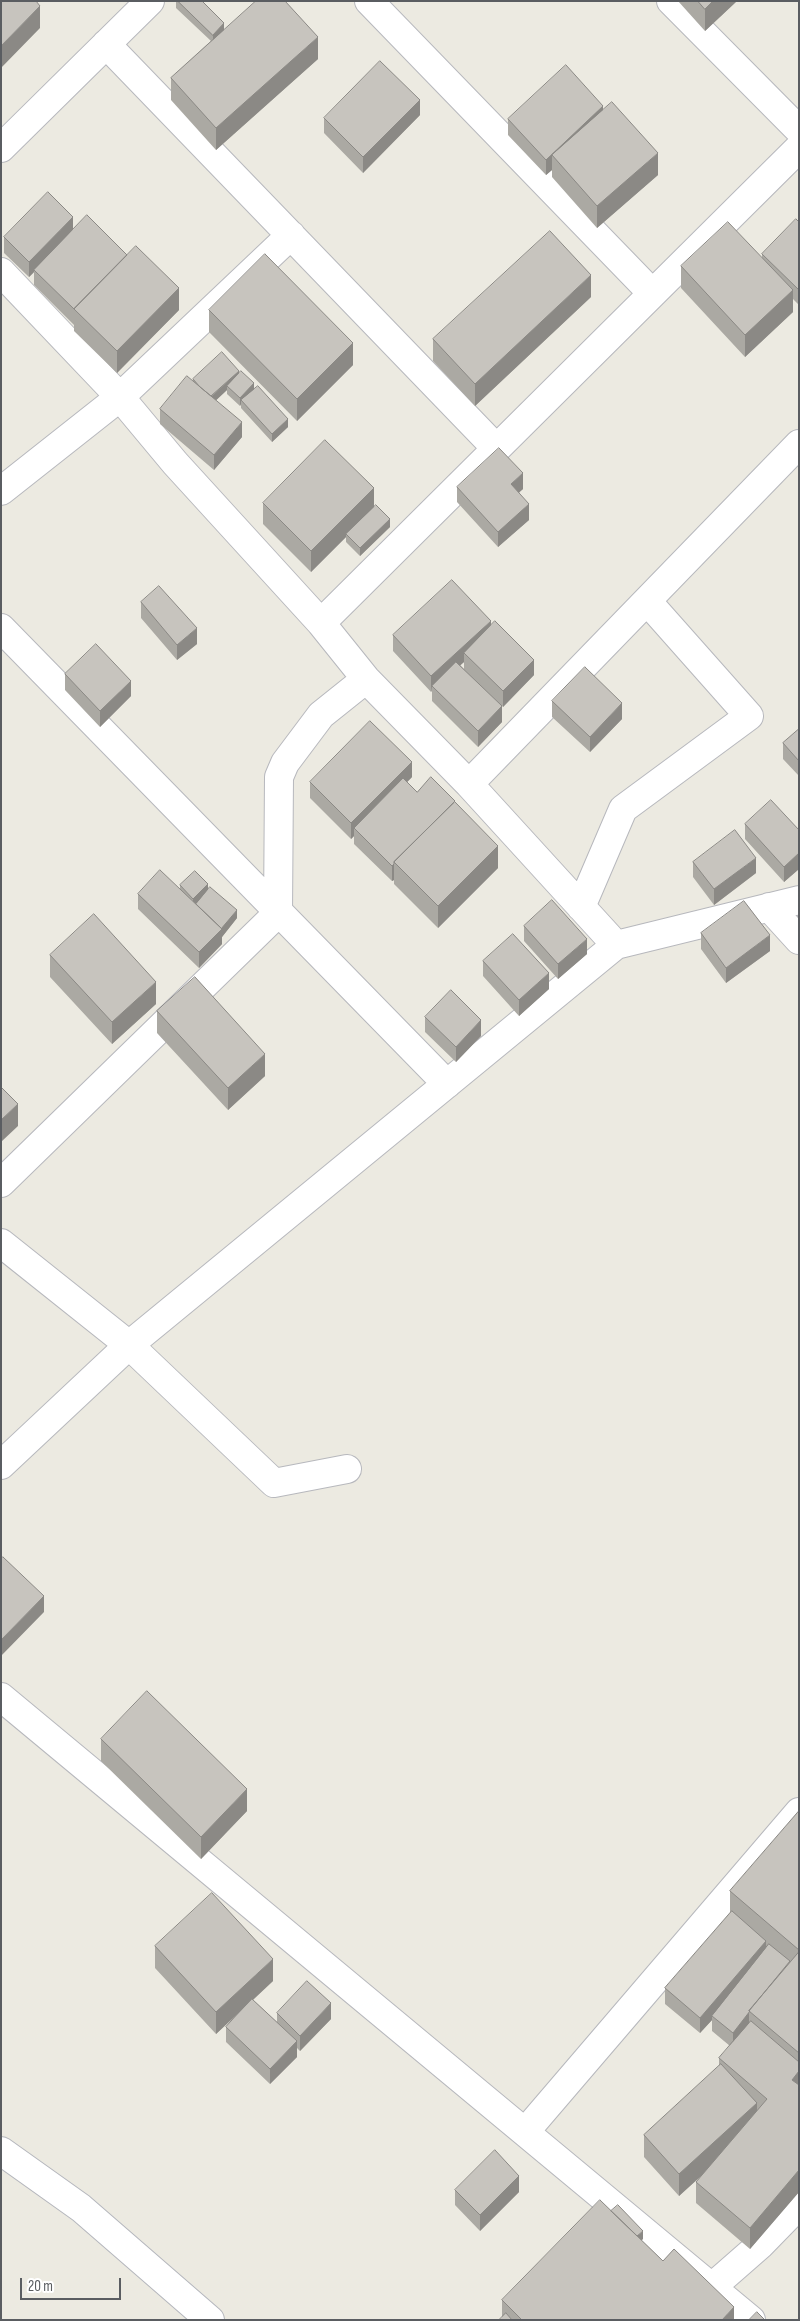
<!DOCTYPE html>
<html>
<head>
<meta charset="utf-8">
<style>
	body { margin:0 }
	#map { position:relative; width:800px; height:2321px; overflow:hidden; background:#eceae1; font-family:"Sofia Sans Condensed",sans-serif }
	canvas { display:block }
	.frame { position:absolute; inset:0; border:2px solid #5a5d61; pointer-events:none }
	.scale { position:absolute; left:20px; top:2278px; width:101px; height:22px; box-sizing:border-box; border:2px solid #5a5d61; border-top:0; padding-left:6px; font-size:15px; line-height:18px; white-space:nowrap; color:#5a5d61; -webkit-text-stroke:4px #fff; paint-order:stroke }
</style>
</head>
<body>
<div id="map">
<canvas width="800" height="2321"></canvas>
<div class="frame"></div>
<div class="scale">20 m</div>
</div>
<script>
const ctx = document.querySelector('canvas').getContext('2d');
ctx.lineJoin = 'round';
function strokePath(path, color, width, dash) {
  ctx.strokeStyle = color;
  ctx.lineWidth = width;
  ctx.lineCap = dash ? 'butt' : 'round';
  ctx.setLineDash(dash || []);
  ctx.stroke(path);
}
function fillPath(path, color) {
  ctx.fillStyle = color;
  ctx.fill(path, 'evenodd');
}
const minor = new Path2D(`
	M369,1L652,293
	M671,1L799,130
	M106,44L496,448
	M1,148L150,1
	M1,272L120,397L175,463L321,623L366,679L469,784L616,945
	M1,491L120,397L291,235
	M321,623L799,148
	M1,628L447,1084
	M469,784L799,444
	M581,907L623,809L749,716L647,601
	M769,907L799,940
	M1,1183L278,913L279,777L285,763L321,715L366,679
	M1,1243L129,1345L274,1483L347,1469
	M1,1465L129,1345L616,945L799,900
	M1,1697L751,2320
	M525,2132L799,1812
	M712,2287L760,2245L799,2205`);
const secondary = new Path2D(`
	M1,2151L81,2208L210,2320`);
strokePath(minor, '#b7b8bd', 30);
strokePath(secondary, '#b5b7bd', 30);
strokePath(minor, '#fff', 28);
strokePath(secondary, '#fff', 28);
fillPath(new Path2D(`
	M176,1H202L224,30L318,59L216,150L171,100V78L211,41L176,8Z
	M678,1H737L705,31Z
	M603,110L658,175L597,228L552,177V170L546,175L508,135V119Z
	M420,115L363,173L324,133V118Z
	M799,222V305L793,299V312L745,357L681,288V266L762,258V254Z
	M73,230L179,310L117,373L74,331V325L34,285V272L29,277L4,253V237Z
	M591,297L475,406L433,361V339Z
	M209,310L353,365L297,421L209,332Z
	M239,373L288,427L272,442L241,408V404L240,406L227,394V390L216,400L242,437L214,470L160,424V409L193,381V379Z
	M457,487L523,489L519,492L529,520L498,547L457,502Z
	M263,503L374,507L390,527L360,556L346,542V537L311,572L263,524Z
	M141,602L197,644L177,660L141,618Z
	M491,625L534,675L503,707L502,706V722L478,747L432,701V691L431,692L393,651V635ZM464,662V669L460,665Z
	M65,674L131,696L100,727L65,690Z
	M552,701L622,719L590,752L552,717Z
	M799,729V776L783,759V743Z
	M412,777L407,782L417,792L455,803L498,868L438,928L394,884V880L392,881L354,844V836L351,839L310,798V782Z
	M745,824L799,830V869L784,882L745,839Z
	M693,862L756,873L714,905L693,877Z
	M180,885L208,890L237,918L222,937V944L199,968L138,909V894L180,889Z
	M524,926L587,954L558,979L524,941Z
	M701,933L770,951L726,983L701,949Z
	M50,955L156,1004L112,1044L50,977Z
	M483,961L549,989L519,1016L483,976Z
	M157,1011L265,1076L228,1110L157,1033Z
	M425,1017L481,1036L456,1062L425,1032Z
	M101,1739L247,1811L201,1859L101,1761Z
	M799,1811V2192L750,2249L696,2203V2182L700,2177L679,2196L644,2157V2135L719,2066V2058L730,2046L712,2031V2020L700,2033L665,2004V1988L730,1913V1891Z
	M155,1946L273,1981L253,2000L277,2022V2013L331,2019L300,2051L297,2048V2057L270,2084L226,2042V2027L247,2005L216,2034L155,1968Z
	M455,2190L519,2192L480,2231L455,2205Z
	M611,2211L643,2239L641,2240L663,2261L734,2320H499L502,2318V2300Z`), '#aba9a3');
fillPath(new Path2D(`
	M713,1H737L705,31V9Z
	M40,6V28L1,68V46Z
	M224,23V31L213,43V35Z
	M318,37V59L216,150V128Z
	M420,100V115L363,173V157Z
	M603,106V121L552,155V170L546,175V160Z
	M658,153V175L597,228V206Z
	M73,217V232L34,270V272L29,277V262Z
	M591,275V297L475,406V384Z
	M179,288V310L117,373V351Z
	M793,290V312L745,357V335Z
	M353,343V365L297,421V399Z
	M239,371V379L227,386V390L210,406V398Z
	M254,383V392L241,400V404L240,406V398Z
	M288,419V427L272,442V434Z
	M242,422V437L214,470V455Z
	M523,473V489L511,500V484Z
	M374,488V510L346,534V537L311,572V551Z
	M529,504V520L498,547V532Z
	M390,519V527L360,556V548Z
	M491,621V637L464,653V662L435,689L432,686L431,692V676Z
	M197,628V644L177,660V645Z
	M534,660V675L503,707V691Z
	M131,681V696L100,727V711Z
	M622,703V719L590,752V737Z
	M502,706V722L478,747V731Z
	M412,762V777L358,832L354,828V836L351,839V823Z
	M498,846V868L438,928V906Z
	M799,853V869L784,882V867Z
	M756,858V873L714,905V889Z
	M394,864V880L392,881V866Z
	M208,884V892L193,907V899Z
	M237,910V918L222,937V944L199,968V952Z
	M770,935V951L726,983V968Z
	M587,939V954L558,979V964Z
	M549,973V989L519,1016V1000Z
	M156,982V1004L112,1044V1022Z
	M481,1020V1036L456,1062V1047Z
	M265,1054V1076L228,1110V1088Z
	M18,1104V1126L1,1142V1120Z
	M44,1596V1612L1,1656V1640Z
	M247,1789V1811L201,1859V1837Z
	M766,1941V1956L712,2016V2020L700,2033V2018Z
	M273,1959V1981L216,2034V2012Z
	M331,2003V2019L300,2051V2036Z
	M749,2012V2027L733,2048V2033Z
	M297,2041V2057L270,2084V2069Z
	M799,2071V2093L792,2080Z
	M757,2103V2125L679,2196V2174Z
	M799,2170V2192L750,2249V2228Z
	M519,2176V2192L480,2231V2215Z
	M643,2231V2239L629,2251V2243Z
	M734,2307V2320H722Z`), '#8b8985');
const building = new Path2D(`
	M1,1H36L40,6L1,46Z
	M178,1H202L224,23L213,35Z
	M256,1H285L318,37L216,128L171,78Z
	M698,1H713L705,9Z
	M380,61L420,100L363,157L324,118Z
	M566,65L603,106L546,160L508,119Z
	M612,102L658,153L597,206L552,155Z
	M48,192L73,217L29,262L4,237Z
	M87,215L127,255L74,309L34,270Z
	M796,219L799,222V290L762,254Z
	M728,222L793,290L745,335L681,266Z
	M550,231L591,275L475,384L433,339Z
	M136,246L179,288L117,351L74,309Z
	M265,254L353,343L297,399L209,310Z
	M222,352L239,371L211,396L200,387L193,379Z
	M241,371L254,383L240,398L227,386Z
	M187,376L242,422L214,455L160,409Z
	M258,386L288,419L272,434L241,400Z
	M325,440L374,488L311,551L263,503Z
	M499,448L523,473L511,484L529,504L498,532L457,487Z
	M376,505L390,519L360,548L346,534Z
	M452,580L491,621L431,676L393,635Z
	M159,586L197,628L177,645L141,602Z
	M495,621L534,660L503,691L464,653Z
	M96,644L131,681L100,711L65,674Z
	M456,662L502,706L478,731L432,686Z
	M585,667L622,703L590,737L552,701Z
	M370,721L412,762L351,823L310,782Z
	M799,729V761L783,743Z
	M431,777L455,801L394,862V864L392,866L354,828L403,778L417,792Z
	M771,800L799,830V853L784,867L745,824Z
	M455,802L498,846L438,906L394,862Z
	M735,830L756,858L714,889L693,862Z
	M160,870L222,929L199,952L138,894Z
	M195,871L208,884L193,899L180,885Z
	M210,887L237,910L221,929H222L196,904Z
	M552,900L587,939L558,964L524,926Z
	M744,901L770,935L726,968L701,933Z
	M94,914L156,982L112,1022L50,955Z
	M513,934L549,973L519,1000L483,961Z
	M195,977L265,1054L228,1088L157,1011Z
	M451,990L481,1020L456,1047L425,1017Z
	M1,1087L18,1104L1,1120Z
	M3,1557L44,1596L1,1640V1559Z
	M147,1691L247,1789L201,1837L101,1739Z
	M799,1811V1950L730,1891Z
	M212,1893L273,1959L216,2012L155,1946Z
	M732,1911L766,1941L700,2018L665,1988Z
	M769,1944L790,1961L749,2011H750L733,2033L712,2016Z
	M799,1952V2053L749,2011Z
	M307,1981L331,2003L300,2036L277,2013Z
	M252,1999L297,2041L270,2069L226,2027Z
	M751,2021L799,2062V2071L792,2080L799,2085V2170L750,2228L696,2182L767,2099L719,2058Z
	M721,2064L757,2103L679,2174L644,2135Z
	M495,2150L519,2176L480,2215L455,2190Z
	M600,2200L663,2261L674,2249L734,2307L722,2320H522L502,2300Z
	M618,2205L643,2231L637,2236L611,2211Z
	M757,2312L765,2320H749Z
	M506,2313L512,2320H499Z`);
fillPath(building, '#c7c4be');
strokePath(building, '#8b8985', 1);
</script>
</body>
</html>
